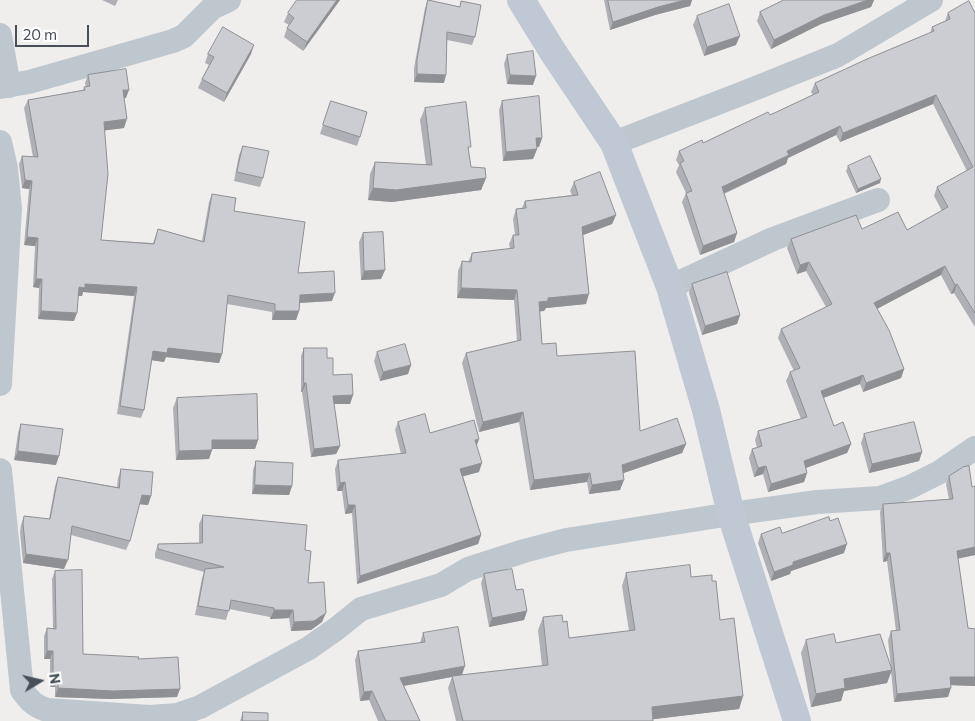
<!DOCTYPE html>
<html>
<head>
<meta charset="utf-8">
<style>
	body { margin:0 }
	#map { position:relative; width:975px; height:721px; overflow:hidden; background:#f0eeed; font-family:Commissioner,sans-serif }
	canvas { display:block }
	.north { position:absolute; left:15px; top:656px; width:50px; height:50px; -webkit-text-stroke:4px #fff; paint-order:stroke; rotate:81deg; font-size:14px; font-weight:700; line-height:20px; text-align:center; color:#475059 }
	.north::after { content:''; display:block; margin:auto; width:18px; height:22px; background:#475059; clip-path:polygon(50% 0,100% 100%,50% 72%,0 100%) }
	.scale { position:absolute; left:15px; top:25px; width:74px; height:22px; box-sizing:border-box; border:2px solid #475059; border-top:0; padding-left:6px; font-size:15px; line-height:18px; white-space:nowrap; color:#475059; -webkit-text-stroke:4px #fff; paint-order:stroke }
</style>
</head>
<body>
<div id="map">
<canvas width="975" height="721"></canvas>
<div class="north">N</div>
<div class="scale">20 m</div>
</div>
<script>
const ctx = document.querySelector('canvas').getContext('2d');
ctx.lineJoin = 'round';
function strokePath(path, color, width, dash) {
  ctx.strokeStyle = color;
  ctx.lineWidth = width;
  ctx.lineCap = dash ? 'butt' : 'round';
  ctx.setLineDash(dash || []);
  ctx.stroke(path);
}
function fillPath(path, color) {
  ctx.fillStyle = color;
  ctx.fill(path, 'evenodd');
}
strokePath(new Path2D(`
	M0,35L9,86
	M0,87L29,82L173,41L184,36L212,8L229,0
	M0,142L6,168L10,209L0,384
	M614,143L751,90L838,55L931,0
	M670,287L773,239L878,200
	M0,470L22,690C29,700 34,706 47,710L150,717L177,715L200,707L309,648L336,629L361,609L441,585L468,569L524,551L566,540L731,514L817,502L880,498L910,487L940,472L975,448`), '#bfc7ce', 24);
strokePath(new Path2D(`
	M521,0L553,52L614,143L670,287L706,410L731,514L797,721`), '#c0c8d3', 28);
fillPath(new Path2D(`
	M102,0H118L115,6Z
	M340,0L303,51L284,37L287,28L289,25L284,22L288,13Z
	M428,0L460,7L461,1L475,37L472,45L447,40L444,83L414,82V68L425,8Z
	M604,0H692L690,6L655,15L610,30Z
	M784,0H874L871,7L821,24L771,49L757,21L760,12Z
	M948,13H975V327L954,293L951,294L941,275L877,309L904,369L901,378L863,392L860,384L823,398L834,426L851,444L847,453L806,468L807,473L804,482L768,492L763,474L754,477L749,458L752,449L757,448L755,440L758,431L801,419L786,381L790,372L794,371L778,338L781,329L826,307L806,271L797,274L787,248L791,239L862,229L907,230L942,211L934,196L937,187L967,171L933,104L840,142L836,135L788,158L786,164L724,194L737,233L734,242L700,255L682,202L686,193L676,172L679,165L676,160L679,151L703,143L770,115L813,95L811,92L815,83L930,33L932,27L945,21Z
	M697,16L736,45L704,56L693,25Z
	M208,54H251L224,102L198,88L202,79L209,65L205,63Z
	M507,55L533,85L507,84L504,64Z
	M88,75L126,98H124V128L105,130L101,240L153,243L158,229L202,241L209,202L212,194L234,211L298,273L332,301L300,303L299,311L296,320H272V312L227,304L222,354L219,363L166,357L164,362L152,360L144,410L141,418L117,414L134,296L83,292L82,296H78L74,321L38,319L39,288L33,287L35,246L24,245L29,189L22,188L19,164L22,156L33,157L24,108L28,100L83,90L84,87H86L85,83Z
	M331,101L360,137L357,146L320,134Z
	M502,101L542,138L539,147H537V149L533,159L503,161L499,110Z
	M425,108L469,154L471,167L486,178L481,190L392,202L368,200L370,174L375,162L426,165L420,120Z
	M243,146L263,178L260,187L234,181L239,155Z
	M848,166L880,183L856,193L846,171Z
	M574,182L616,215L612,224L583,235L586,304L546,308L544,311H540L542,344L557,356L640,431L686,444L682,453L623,473L620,490L589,494L587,482L530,490L519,422L479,432L462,363L466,353L517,341L514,300L457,298L458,271L462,261L468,262L472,253L510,249L509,244L513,235H515L513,219L516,209L522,208L525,201L572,195L570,191Z
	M363,233L385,270L381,279L361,280L359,242Z
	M692,284L740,315L737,324L702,335L689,293Z
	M304,348L327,358L333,375L353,395L350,404H334L340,446L336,454L311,457L302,392H301V356Z
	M377,352L411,365L408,374L380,381L374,361Z
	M177,398L258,440L255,449H212L209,459L176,460L173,408Z
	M398,422L430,433L477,446L479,472L463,476L481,535L478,544L357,584L352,513L345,514L342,491H337L335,469L338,460L401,454L395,430Z
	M21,424L56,465L14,460L18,433Z
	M864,434L922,452L919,461L869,473L861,443Z
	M256,461L292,486L289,495L252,494L253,470Z
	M121,469L151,496L148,505L139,504L130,541L126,550L71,535L64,569L23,563L20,532L21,525L24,516L49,519L55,486L58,477L117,487L118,478Z
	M949,476L975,555L958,559L968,628L975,629V686L951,685L948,697L894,702L891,671L887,683L844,691L841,701L811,707L801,653L806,640L836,643L891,668L888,640L891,631H896L887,561L883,562L880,512L883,504L949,499L946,484Z
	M203,515L305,550L308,583L322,622L311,630L291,631L289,618L270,619V617L229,609L226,620L195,615L202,578L204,572L155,558V553L158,544L199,543V524Z
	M782,533L844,553L791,571L790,574L771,581L758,543L761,534Z
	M55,571L83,654L138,659L177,697L110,699L55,697V687H50V659H44V636L47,628L53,629L52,579Z
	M626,573L691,577L712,581L720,620L743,696L739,709L653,719V721H456L448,688L452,677L404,686L420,721H378L369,700L360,701L355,660L358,651L420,643L423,633L462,675L542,666L538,630L543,617L563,622L569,638L629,631L622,586Z
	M484,574L516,590L527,611L524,620L489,627L481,583Z
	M243,712L268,721H240Z`), '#afb0b5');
fillPath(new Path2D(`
	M337,0H340L303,51L307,42Z
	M685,0H692L690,6L655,15L610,30L613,22L658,7Z
	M868,0H874L871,7L821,24L771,49L774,40L824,15Z
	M740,36L736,45L704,56L707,47Z
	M254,45L251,54L224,102L227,93Z
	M417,74L446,75L444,83L414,82Z
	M510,75L536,76L533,85L507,84Z
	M123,90H129L126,98L120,99Z
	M936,95L933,104L840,142L843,133Z
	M127,119L124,128L101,131L104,122Z
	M840,126L836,135L788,158L786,164L718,196L722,187L787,151Z
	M536,138H542L539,147H532Z
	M537,149L533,159L503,161L506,152Z
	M486,178L481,190L392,202L368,200L373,188Z
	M881,179L880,183L856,193L858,189Z
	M25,180L32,181L29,189L22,188Z
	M616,215L612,224L578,237L582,227Z
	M737,233L734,242L700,255L703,246Z
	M27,237L38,238L35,246L24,245Z
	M809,262L806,271L797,274L800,265Z
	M945,266L941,275L871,312L874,303Z
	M385,270L381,279L361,280L364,271Z
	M36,279H42L39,288L33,287Z
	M85,284L137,287L134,296L83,292L82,296H76L79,287Z
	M957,284L954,293L951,294L955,285Z
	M461,288L517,290L514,300L457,298Z
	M335,293L332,301L297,303L300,295Z
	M589,294L586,304L546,308L544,311L536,312L539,302L548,298Z
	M41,311L77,313L74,321L38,319Z
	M275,311H299L296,320H272Z
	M740,315L737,324L702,335L705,326Z
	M168,348L222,354L219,363L166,357L164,362L150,360L153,351Z
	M411,365L408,374L380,381L383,372Z
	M904,369L901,378L863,392L866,383Z
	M863,375L860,384L818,400L821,391Z
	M304,383H306L302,392H301Z
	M353,395L350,404H330L333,396Z
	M523,412L519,422L479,432L483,422Z
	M479,439L476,448L475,440Z
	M212,440H258L255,449H209Z
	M686,444L682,453L618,475L622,465Z
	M851,444L847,453L800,470L804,461Z
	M340,446L336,454L311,457L314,449Z
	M212,450L209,459L176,460L179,451Z
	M18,451L59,456L56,465L14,460Z
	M922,452L919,461L869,473L872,464Z
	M482,463L479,472L457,478L460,469Z
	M766,466L763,474L754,477L758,468Z
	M590,473L587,482L530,490L534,480Z
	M807,473L804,482L768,492L771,484Z
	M624,480L620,490L589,494L592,485Z
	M345,482L342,491H337L340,483Z
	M255,485L292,486L289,495L252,494Z
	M142,495L151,496L148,505L138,504Z
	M348,505H355L352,513L345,514Z
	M481,535L478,544L357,584L360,576Z
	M847,544L844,553L791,571L790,574L771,581L774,572L793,562Z
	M975,547V555L954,559L957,551Z
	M886,553H890L887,561L883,562Z
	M26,554L68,560L64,569L23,563Z
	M274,610H293L289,618L270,619Z
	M527,611L524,620L489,627L492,618Z
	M326,613L322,622L311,630L291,631L294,622Z
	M47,651H53L50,659H44Z
	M465,666L462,675L397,687L400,678Z
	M892,670L887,683L844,691L841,701L811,707L816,694L844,679Z
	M950,677H975V686L947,685Z
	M53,679H58L55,687H50Z
	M58,688L180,689L177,697L110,699L55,697Z
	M951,688L948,697L894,702L897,694Z
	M372,691L369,700L360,701L364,692Z
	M743,696L739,709L647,720L652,707Z`), '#8e9093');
const building = new Path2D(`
	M297,0H337L307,42L287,28L294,18L288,13Z
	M428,0L460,7L461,1L481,5L475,37L447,32L446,75L417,74V60Z
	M608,0H685L658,7L613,22Z
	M784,0H868L824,15L774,40L760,12Z
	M969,1L975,13V313L957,284L955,285L945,266L874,303L889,330L904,369L866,383L863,375L821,391L834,426L843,422L851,444L804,461L807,473L771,484L766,466L758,468L752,449L762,446L758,431L807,417L790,372L800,368L781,329L832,304L809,262L800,265L791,239L856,215L862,229L898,212L907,230L948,207L937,187L973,167L936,95L843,133L840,126L787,151L789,155L722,187L737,233L703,246L686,193L692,191L680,163L684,161L679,151L702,140L703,143L768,112L770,115L819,92L815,83L867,59L934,31L932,27L950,19L948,13Z
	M729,4L740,36L707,47L697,16Z
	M223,27L254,45L227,93L202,79L214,57L208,54Z
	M533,51L536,76L510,75L507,55Z
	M126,69L129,90H123L127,119L104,122L108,174L101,240L154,244L158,229L204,242L212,194L236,198L234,211L305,222L298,273L334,271L335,293L300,295L299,311H275V304L228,295L222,354L168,348L167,353L153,351L144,410L120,406L137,287L85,284V288L79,287L77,313L41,311L42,279H36L38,238L27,237L32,181L25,180L22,156L38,157L28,100L85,90L84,87L90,86L88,75Z
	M539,96L542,138H536L537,149L506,152L502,101Z
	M331,101L367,112L360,137L323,125Z
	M466,102L471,147H468L471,167L485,168L486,178L396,190L373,188L375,162L432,165L425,108Z
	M243,146L269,151L263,178L237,172Z
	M870,156L881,179L858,189L848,166Z
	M600,172L616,215L582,227L589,294L548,298V301L539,302L542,344L556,343L557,356L635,351L640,431L677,418L686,444L622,465L624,480L592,485L590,473L534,480L523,412L483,422L466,353L521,340L517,290L461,288L462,261L471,262L472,253L514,248L513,235H519L516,209L526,208L525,201L578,195L574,182Z
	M383,232L385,270L364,271L363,233Z
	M727,272L740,315L705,326L692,284Z
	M405,344L411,365L383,372L377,352Z
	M304,348H327V358H333V375L352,374L353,395L333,396L340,446L314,449L306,383H304Z
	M257,394L258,440H212V450L179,451L177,398Z
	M425,414L430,433L474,420L479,439L475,440L482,463L460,469L481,535L360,576L355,505H348L345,482L340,483L338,460L406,453L398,422Z
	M914,422L922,452L872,464L864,434Z
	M21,424L63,429L59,456L18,451Z
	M256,461L293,463L292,486L255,485Z
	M969,466L972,487L975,486V547L957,551L968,628L975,629V677H950L951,688L897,694L891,631L900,630L890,553H886L883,504L953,499L949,476L963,467Z
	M121,469L153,472L151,496L142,495L130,541L72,526L68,560L26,554L23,523L24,516L50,519L58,477L119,488Z
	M203,515L307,525L305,550L311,551L308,583L324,582L326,613L314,621L294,622L293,610H274V608L231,600L229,611L198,606L205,569L224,567L158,549V544L202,543Z
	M829,517L830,521L838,518L847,544L793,562V565L774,572L761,534L780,527L782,533Z
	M690,565L691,577L712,575V581H716L720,620L734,618L743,696L652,707L653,721H463L452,676L548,665L543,617L562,615L563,622L567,621L569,638L635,630L626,573Z
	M512,569L516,590L523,589L527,611L492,618L484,574Z
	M82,570L83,654L139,657L138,659L178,657L180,689L113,691L58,688V679H53V651H47V628L56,629L55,571Z
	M458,627L465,666L400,678L420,721H386L372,691L364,692L358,651L425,642L423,633Z
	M834,634L836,643L880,634L892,670L844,679L845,688L816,694L806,640Z
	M243,712L268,713V721H243Z`);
fillPath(building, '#cbcdd2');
strokePath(building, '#8e9093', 1);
</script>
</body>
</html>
